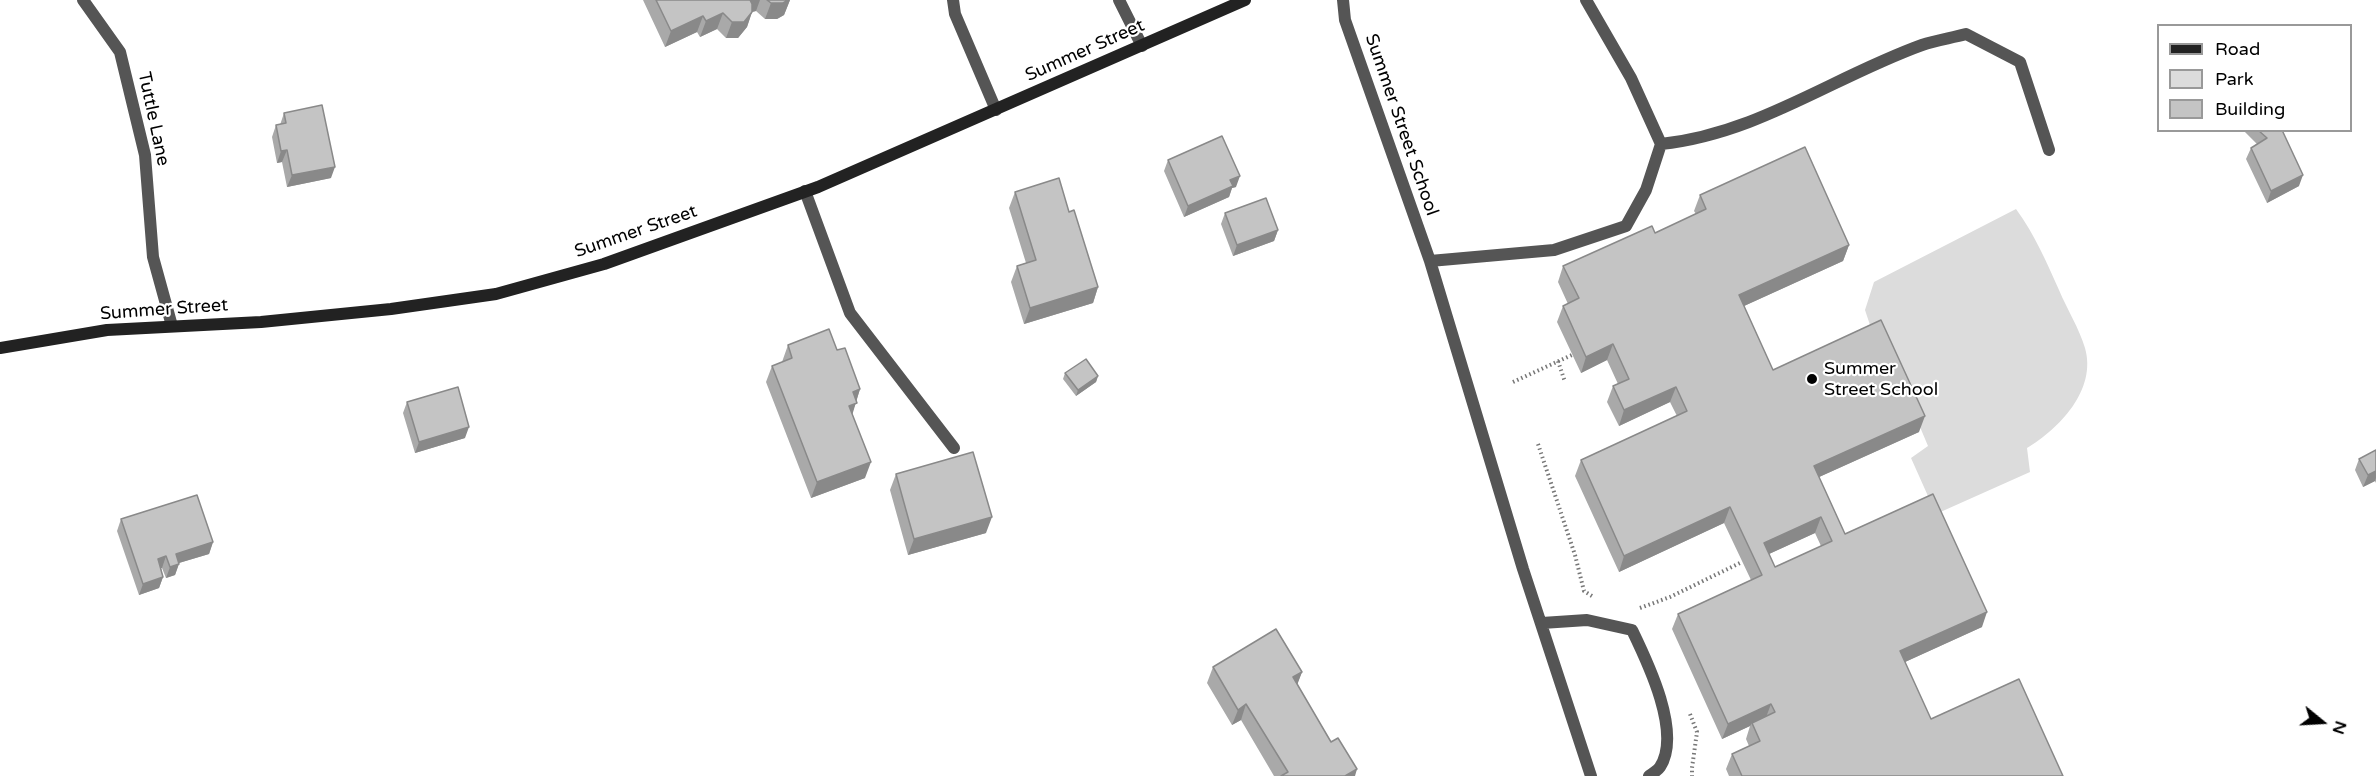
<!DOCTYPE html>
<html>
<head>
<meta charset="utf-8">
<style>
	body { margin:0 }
	#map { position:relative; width:2376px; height:776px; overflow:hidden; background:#fff; font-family:"Varela Round",sans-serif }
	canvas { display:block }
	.legend { position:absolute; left:2157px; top:24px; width:195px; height:108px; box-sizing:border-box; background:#fff; border:2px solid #999; margin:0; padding:8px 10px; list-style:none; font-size:18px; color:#000 }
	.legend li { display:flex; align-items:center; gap:12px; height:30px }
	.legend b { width:30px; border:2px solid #999 }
	.north { position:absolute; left:2292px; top:692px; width:60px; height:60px; -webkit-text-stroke:4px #fff; paint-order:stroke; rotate:108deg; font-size:16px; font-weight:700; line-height:24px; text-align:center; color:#000 }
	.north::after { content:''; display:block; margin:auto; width:21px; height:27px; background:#000; clip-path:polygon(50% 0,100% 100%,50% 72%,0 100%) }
</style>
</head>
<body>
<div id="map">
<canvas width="2376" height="776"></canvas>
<ul class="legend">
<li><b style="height:8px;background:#222"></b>Road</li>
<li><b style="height:16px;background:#dcdcdc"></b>Park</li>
<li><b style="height:16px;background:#c4c4c4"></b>Building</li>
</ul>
<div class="north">N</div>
</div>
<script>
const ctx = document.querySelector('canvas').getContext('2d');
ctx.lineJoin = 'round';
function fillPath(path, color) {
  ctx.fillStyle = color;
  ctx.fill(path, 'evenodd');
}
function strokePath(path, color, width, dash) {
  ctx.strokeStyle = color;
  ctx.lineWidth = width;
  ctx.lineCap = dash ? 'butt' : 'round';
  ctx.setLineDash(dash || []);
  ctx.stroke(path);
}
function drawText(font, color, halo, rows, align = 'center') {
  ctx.font = font + ' "Varela Round",sans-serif';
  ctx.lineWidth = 4.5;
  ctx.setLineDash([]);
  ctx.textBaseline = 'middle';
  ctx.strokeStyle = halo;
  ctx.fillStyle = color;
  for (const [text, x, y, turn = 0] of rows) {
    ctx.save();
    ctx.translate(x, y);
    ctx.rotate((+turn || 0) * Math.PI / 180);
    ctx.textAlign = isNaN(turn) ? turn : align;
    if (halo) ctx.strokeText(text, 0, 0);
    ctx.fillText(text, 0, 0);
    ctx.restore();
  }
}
fillPath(new Path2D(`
	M2016,209C2035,235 2046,261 2059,290C2067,309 2079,328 2085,348C2097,390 2059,429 2027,448L2030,472L1936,514L1911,458L1928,446L1880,332L1872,331L1865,310L1874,282Z`), '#dcdcdc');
strokePath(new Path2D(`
	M1558,361L1565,382
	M1513,382L1572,355
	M1538,444L1575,555L1584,591L1592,596
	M1640,608L1670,597L1742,562
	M1690,714L1697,732L1692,768V776`), '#777', 4, [1.5, 3]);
strokePath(new Path2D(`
	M953,0L955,14L996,110
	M1343,0L1345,20L1430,261L1523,569L1591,776
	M1661,144C1757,134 1833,77 1922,45C1936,40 1952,38 1966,34L2020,62L2049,150
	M805,191L850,313L954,448
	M1430,261L1554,250L1626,226L1646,190L1661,144L1631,78L1586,0
	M1542,623L1587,620L1632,630C1648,663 1682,733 1660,767C1658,770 1652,774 1649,776`), '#555', 12);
strokePath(new Path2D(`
	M83,0L120,52L145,155L153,257L172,326
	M1119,0L1142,46`), '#555', 12);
strokePath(new Path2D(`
	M0,348L107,330L261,322L391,309L496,294L604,264L818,187L1245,0`), '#222', 12);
fillPath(new Path2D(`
	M643,0H790L784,15L777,19H765L756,11L752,12L747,27L738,38H726L717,29L700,37L697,32L665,47Z
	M284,113L331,178L287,187L282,162L277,163L272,137L276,125H280Z
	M2243,130H2282L2299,186L2267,203L2246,159L2251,148L2257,144Z
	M1168,160L1236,187L1232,188L1229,197L1184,217L1164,171Z
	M1015,192L1069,212L1098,287L1093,303L1024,324L1011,282L1017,266L1026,263L1009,208Z
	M1700,195L1849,245L1843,261L1744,306L1773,370L1919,432L1819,477L1845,534L1982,627L1905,662L1931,719L2063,776H1729L1726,769L1732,754L1749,746L1746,739L1750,726L1722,739L1672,629L1678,614L1751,580L1724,523L1619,572L1575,476L1581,460L1677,416L1670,402L1619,426L1607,402L1613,386L1618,384L1607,360L1581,373L1557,322L1563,306L1568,304L1558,282L1563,266L1655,233L1696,214L1694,211ZM1815,533L1821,546L1775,567L1769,554Z
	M1225,213L1278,230L1274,241L1233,256L1221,224Z
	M788,345L837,350L860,389L852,414L865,478L811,498L766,382L772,366L782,362Z
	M1065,373L1098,376L1096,382L1076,396L1063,379Z
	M407,402L465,438L415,453L403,413Z
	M2376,450V483L2375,481L2363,487L2355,470L2359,459Z
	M896,474L986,533L908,555L890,490Z
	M121,519L213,542L209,554L179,563L175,575L166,578L162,568H161L163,577L159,588L139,595L117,531Z
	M1213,667L1302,672L1297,684L1331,742L1355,776H1274L1241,720L1232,725L1207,683Z`), '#a9a9a9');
fillPath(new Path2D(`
	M748,0H760L756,11L752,12L747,27L738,38H726L732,22Z
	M788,0H790L784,15L777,19H765L771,3Z
	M723,13L717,29L700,37L706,21Z
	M703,16L697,32L665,47L671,31Z
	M287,150L282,162L277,163L281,151Z
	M335,167L331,178L287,187L292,175Z
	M2303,175L2299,186L2267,203L2271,191Z
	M1240,176L1236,187L1232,188L1229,197L1184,217L1188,206L1230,180Z
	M1278,230L1274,241L1233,256L1237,245Z
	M1849,245L1843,261L1733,311L1739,295Z
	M1098,287L1093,303L1024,324L1030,308Z
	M1613,344L1607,360L1581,373L1586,357Z
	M1098,376L1096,382L1076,396L1078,390Z
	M1676,387L1670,402L1619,426L1624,410Z
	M860,389L851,419L843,421L853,392Z
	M1925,416L1919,432L1808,482L1814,466Z
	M469,427L465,438L415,453L419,442Z
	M871,462L865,478L811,498L817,482Z
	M2376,471V478L2375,481L2363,487L2368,475Z
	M1730,507L1724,523L1619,572L1624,556Z
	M992,517L986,533L908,555L914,539Z
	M1821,517L1815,533L1758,559L1764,543Z
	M213,542L209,554L172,565L176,554Z
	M166,556L162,568L154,570L158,559Z
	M179,564L175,575L166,578L170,567Z
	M163,577L159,588L139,595L143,584Z
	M1987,612L1982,627L1894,667L1900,651Z
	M1302,672L1296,688L1293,677Z
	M1246,704L1241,720L1232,725L1238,710Z
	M1771,704L1765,720L1752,723L1750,726L1722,739L1728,724Z
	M1357,769L1355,776H1345Z`), '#898989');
const building = new Path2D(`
	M656,0H750L752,4V12L744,22H732L723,13L706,21L703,16L671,31Z
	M767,0H788L783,3H771Z
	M322,105L335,167L292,175L287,150L281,151L276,125L286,123L284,113Z
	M2258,130H2282L2303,175L2271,191L2251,148L2267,138Z
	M1222,136L1240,176L1230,180L1233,186L1188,206L1168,160Z
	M1805,147L1849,245L1739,295L1773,370L1881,320L1925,416L1814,466L1845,534L1933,494L1987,612L1900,651L1931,719L2019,679L2063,776H1742L1732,754L1760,741L1752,723L1775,712L1771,704L1728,724L1678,614L1762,575L1730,507L1624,556L1581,460L1687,411L1676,387L1624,410L1613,386L1629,379L1613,344L1586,357L1563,306L1579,298L1563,266L1652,226L1655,233L1706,209L1700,195ZM1821,517L1832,541L1775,567L1764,543Z
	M1059,178L1069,212L1074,210L1098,287L1030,308L1017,266L1036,260L1015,192Z
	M1266,198L1278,230L1237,245L1225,213Z
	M829,329L837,350L845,348L860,389L853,392L857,403L849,406L871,462L817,482L772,366L792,358L788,345Z
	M1086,359L1098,376L1078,390L1065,373Z
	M458,387L469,427L419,442L407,402Z
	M2376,450V471L2368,475L2359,459Z
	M973,452L992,517L914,539L896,474Z
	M197,495L213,542L176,554L179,564L170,567L166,556L158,559L163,577L143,584L121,519Z
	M1276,629L1302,672L1293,677L1331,742L1338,738L1357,769L1345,776H1281L1288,772L1246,704L1238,710L1213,667Z`);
fillPath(building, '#c4c4c4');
strokePath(building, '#898989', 1.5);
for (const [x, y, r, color] of [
	[1812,379,6,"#000"]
]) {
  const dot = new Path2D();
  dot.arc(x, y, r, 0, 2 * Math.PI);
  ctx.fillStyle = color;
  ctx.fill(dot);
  strokePath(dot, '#fff', 2);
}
drawText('18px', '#000', '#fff', [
	["Summer Street",1085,51,-24],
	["Tuttle Lane",153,119,78],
	["Summer Street School",1401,125,71],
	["Summer Street",636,232,-19],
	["Summer Street",164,310,-4]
]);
drawText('18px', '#000', '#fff', [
	["Summer",1824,369],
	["Street School",1824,390]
], 'left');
</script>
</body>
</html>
